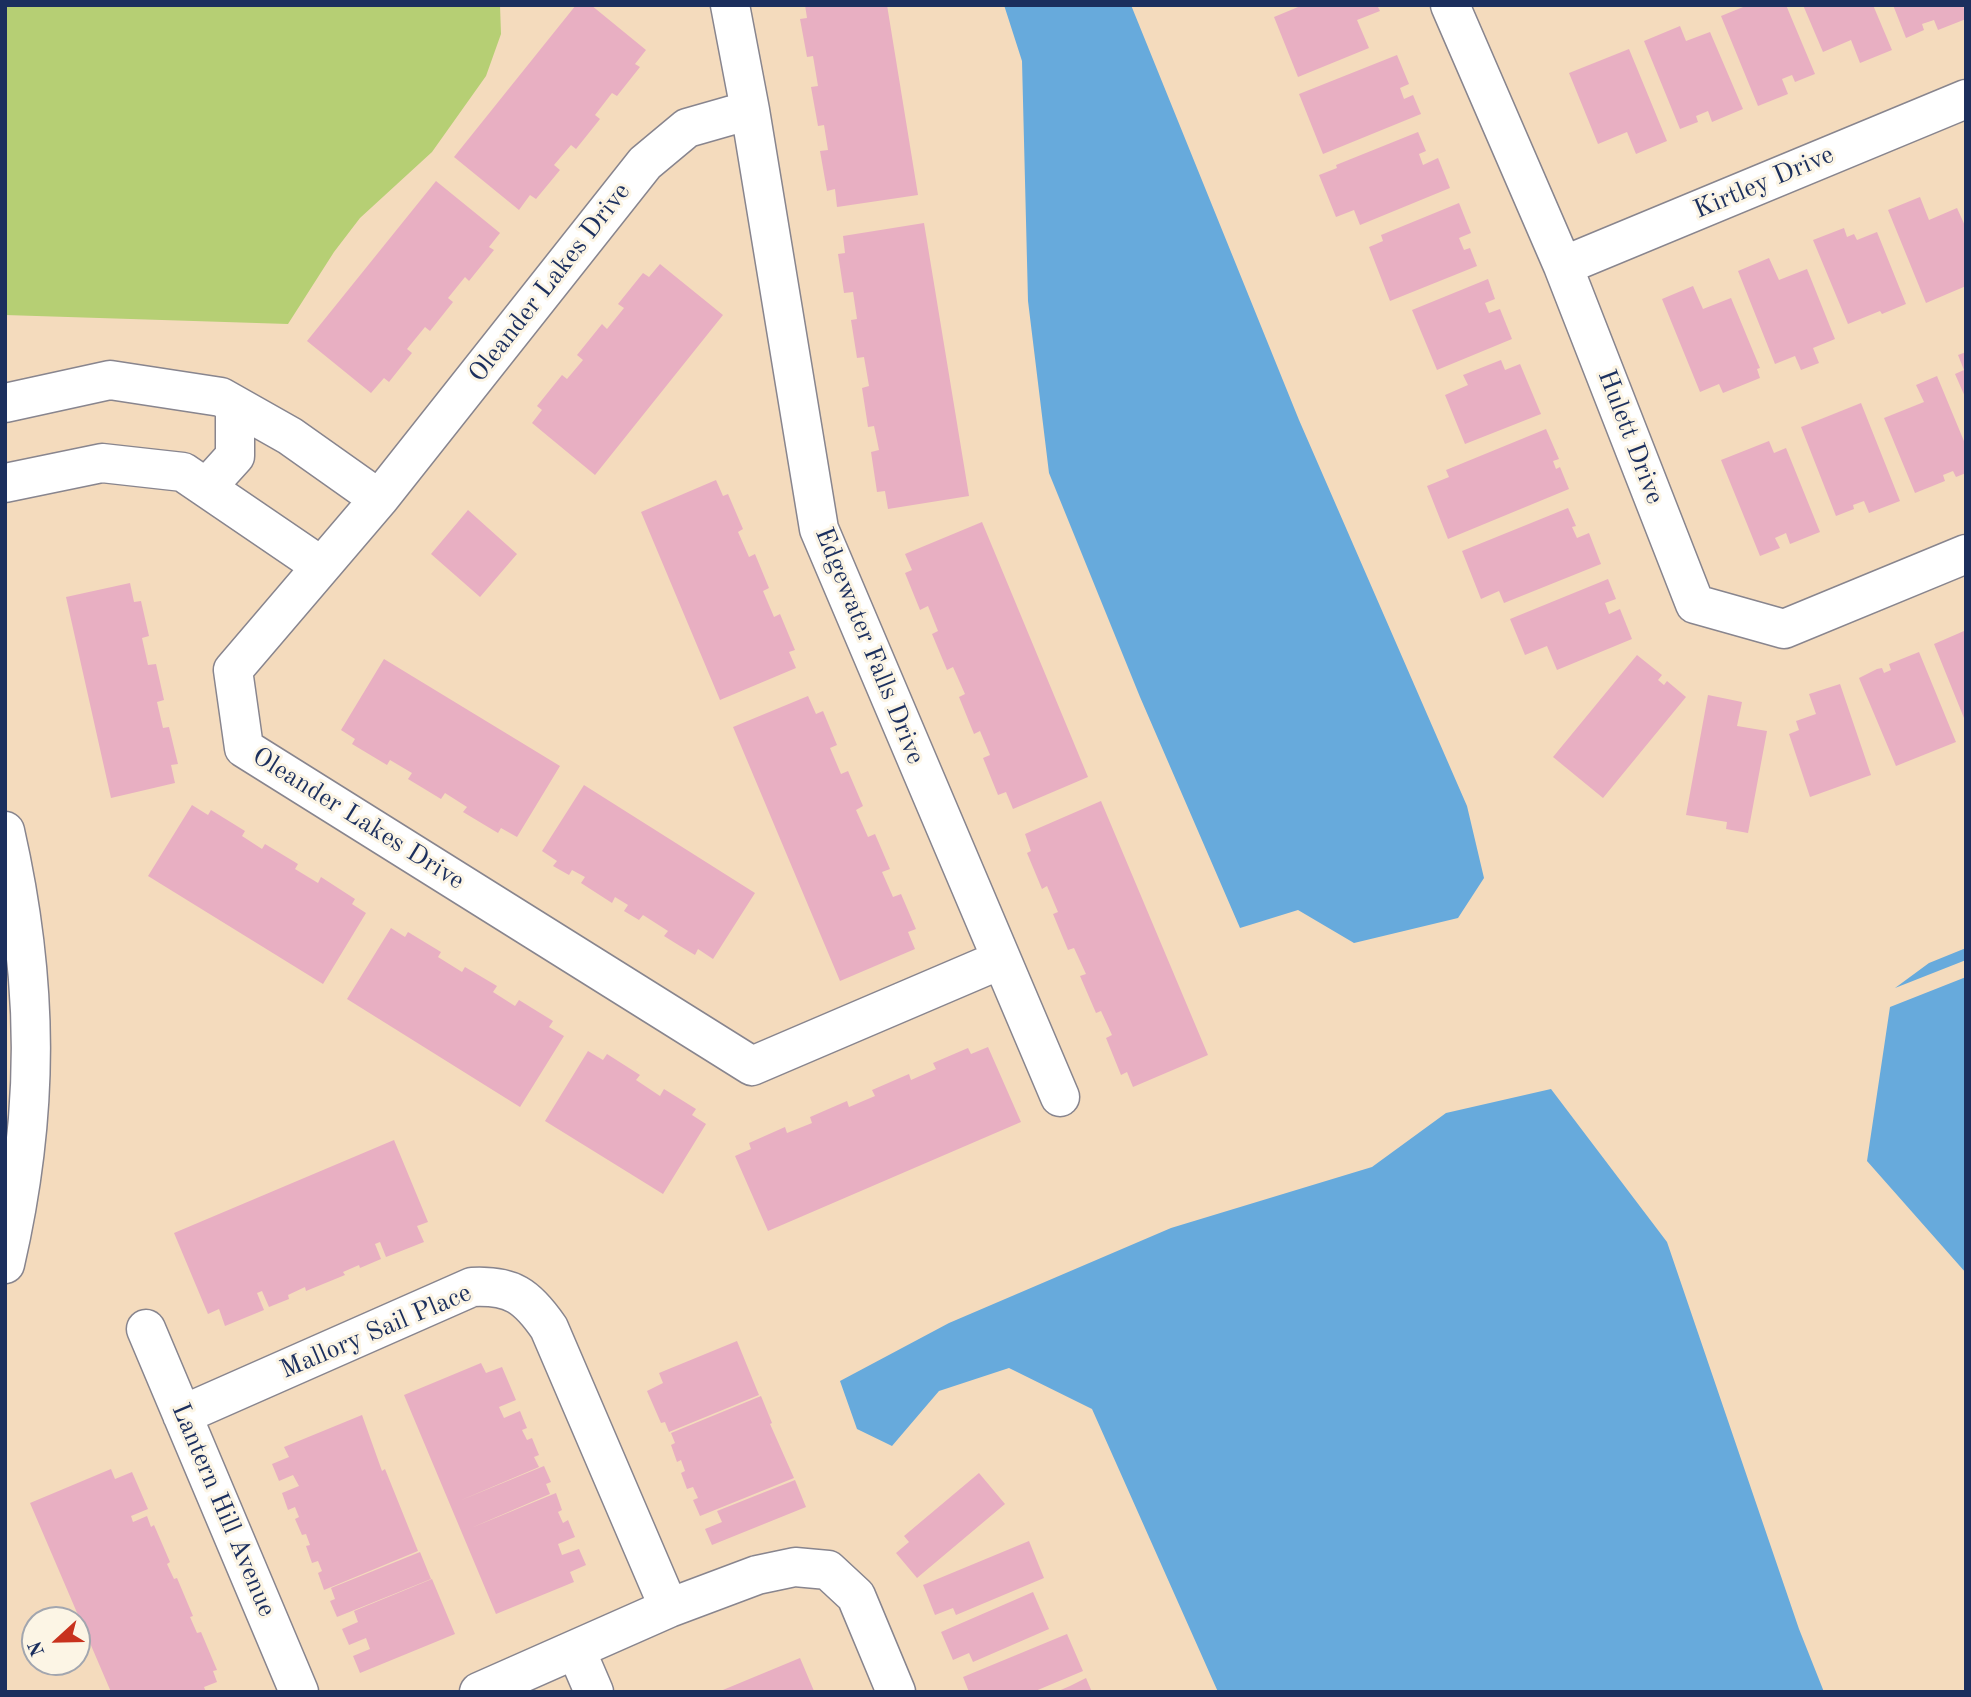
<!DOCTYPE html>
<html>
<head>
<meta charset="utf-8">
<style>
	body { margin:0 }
	#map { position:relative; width:1971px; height:1697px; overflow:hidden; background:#f4dbbd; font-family:"Old Standard TT",serif }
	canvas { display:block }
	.frame { position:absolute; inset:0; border:7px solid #1b2f5e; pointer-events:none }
	.north { position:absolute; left:21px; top:1606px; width:70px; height:70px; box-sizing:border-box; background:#fcf5e5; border:2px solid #a2a6af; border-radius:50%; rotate:248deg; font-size:19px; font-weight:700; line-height:28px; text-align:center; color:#1b2f5e }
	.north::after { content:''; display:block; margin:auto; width:24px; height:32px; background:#c8321e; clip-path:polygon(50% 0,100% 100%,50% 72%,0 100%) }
</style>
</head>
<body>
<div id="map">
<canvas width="1971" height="1697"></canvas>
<div class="frame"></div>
<div class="north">N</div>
</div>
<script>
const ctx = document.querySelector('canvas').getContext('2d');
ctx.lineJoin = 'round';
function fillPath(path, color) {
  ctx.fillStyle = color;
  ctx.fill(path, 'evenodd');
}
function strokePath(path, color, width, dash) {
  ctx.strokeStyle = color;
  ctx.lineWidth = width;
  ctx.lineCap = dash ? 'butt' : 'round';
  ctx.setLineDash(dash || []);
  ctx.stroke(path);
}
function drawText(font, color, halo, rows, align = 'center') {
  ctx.font = font + ' "Old Standard TT",serif';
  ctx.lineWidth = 6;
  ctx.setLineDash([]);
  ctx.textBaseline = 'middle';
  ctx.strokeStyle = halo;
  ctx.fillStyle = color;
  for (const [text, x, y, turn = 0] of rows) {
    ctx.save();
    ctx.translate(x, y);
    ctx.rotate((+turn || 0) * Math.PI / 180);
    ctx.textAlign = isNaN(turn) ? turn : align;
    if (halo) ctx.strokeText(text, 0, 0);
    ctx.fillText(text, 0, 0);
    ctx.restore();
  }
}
fillPath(new Path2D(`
	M5,5H500L501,34L486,76L432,152L360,218L334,252L288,324L5,315Z`), '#b6cf74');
fillPath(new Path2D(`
	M1004,5H1131L1299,420L1467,806L1484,878L1458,918L1354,943L1298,910L1240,928L1140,697L1049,473L1028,301L1022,61Z
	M1966,948V960L1895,988L1929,963Z
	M1966,977V1273L1867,1161L1890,1007Z
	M1551,1089L1667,1242L1799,1629L1824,1692H1218L1092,1409L1009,1368L939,1391L892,1446L857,1429L840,1381L949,1323L1171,1228L1372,1167L1446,1113Z`), '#67aadc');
fillPath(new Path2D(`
	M576,5H591L646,50L635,64L640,67L617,96L612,93L595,115L600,119L576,149L571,145L554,165L560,170L536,199L530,195L519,210L454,157Z
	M805,5H887L918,195L837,207L835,189L827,191L820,151L828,150L824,125L818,126L811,87L818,86L813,56L807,57L800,19L807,18Z
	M1303,5H1377L1380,11L1357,20L1369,48L1298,77L1274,17Z
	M1748,5H1786L1815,74L1795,82L1792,75L1782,79L1788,94L1758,106L1721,16Z
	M1803,5H1873L1892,50L1860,63L1851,40L1823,52Z
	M1893,5H1963L1966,19L1938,30L1934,20L1922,24L1924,30L1906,38Z
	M1680,26L1686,41L1710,32L1743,109L1712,122L1708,111L1696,116L1698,122L1680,129L1644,41Z
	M1629,49L1667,141L1636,154L1627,132L1598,144L1569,73Z
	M1397,55L1409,84L1400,88L1404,99L1413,95L1421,114L1323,154L1299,94Z
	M1418,132L1426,151L1419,154L1423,165L1438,158L1450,188L1360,225L1354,210L1336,217L1319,175L1337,168L1336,165Z
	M436,181L500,233L489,247L494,250L469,281L465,277L448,298L453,302L430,331L425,327L407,349L412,353L389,382L384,378L371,393L307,341Z
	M1920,197L1929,220L1957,208L1966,228V286L1926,303L1888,210Z
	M1459,203L1471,233L1459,238L1464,250L1470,248L1477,266L1390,301L1369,247L1383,241L1381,235Z
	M924,223L969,496L888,509L885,491L877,492L871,452L879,450L874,426L868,427L862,388L869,386L864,357L857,358L851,320L857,319L853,292L844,293L838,254L845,253L843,236Z
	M1844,228L1847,237L1854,234L1857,240L1877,232L1906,304L1882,314L1880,311L1848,324L1813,240Z
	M1769,258L1779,280L1807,269L1835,339L1813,348L1819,363L1801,370L1795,356L1775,364L1738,271Z
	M660,264L723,315L595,475L532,423L542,410L537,406L562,375L567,379L583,360L577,355L602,324L607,329L624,308L618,304L643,273L649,277Z
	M1488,279L1495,299L1485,303L1489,313L1500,309L1512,339L1437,370L1412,310Z
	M1693,286L1703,309L1731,298L1760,368L1757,369L1760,378L1723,393L1719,384L1700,392L1662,299Z
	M1966,352V399L1955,374L1964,370L1958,355Z
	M1501,360L1505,370L1520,364L1541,414L1465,444L1445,395L1468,385L1463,375Z
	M1937,376L1966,446V473L1956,477L1953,471L1943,475L1945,481L1915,493L1884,418L1924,402L1916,385Z
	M1861,403L1900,501L1869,513L1864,501L1853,505L1854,509L1836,516L1801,427Z
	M1546,429L1559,459L1553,461L1556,469L1560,467L1569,489L1448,539L1427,486L1449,477L1446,470Z
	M1769,441L1774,453L1786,448L1820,532L1790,544L1786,533L1775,538L1780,548L1760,556L1721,460Z
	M716,480L723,496L728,494L743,529L738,532L749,557L755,554L769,588L763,591L774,617L780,614L795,650L789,652L796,668L720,700L641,512Z
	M1568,508L1576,526L1572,527L1577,538L1589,533L1601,564L1504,603L1499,591L1481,599L1462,551Z
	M468,510L517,554L480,597L431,554Z
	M982,522L1088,777L1013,809L1006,792L998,795L983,758L990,755L980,731L974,734L959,697L965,694L953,667L947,670L932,634L938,631L928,606L920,610L905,573L912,570L905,554Z
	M1608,579L1616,599L1605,603L1609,614L1620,609L1632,639L1557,670L1547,646L1525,655L1510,619Z
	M130,583L134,602L141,601L149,636L142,638L148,665L156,664L164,700L157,702L163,728L169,727L178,764L171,765L175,783L111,798L66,597Z
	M1964,631L1966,637V723L1934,644Z
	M1919,652L1956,742L1896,766L1859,678L1877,669L1882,668L1884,673L1891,670L1889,664Z
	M1637,655L1662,675L1658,680L1664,685L1667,681L1686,697L1603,798L1553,757Z
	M384,659L560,766L517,837L501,828L498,833L463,812L467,807L445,793L441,799L408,779L412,773L390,760L387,765L352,744L355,739L341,730Z
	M1840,684L1871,775L1810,797L1789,734L1799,730L1796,721L1816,714L1809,694Z
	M1708,695L1742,702L1737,726L1767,731L1748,833L1726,829L1727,822L1686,815Z
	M808,696L816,714L823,711L837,745L830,748L841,774L848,771L863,806L856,810L868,837L875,834L890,869L882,872L893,897L901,894L916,929L908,932L915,949L840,981L733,727Z
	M584,785L755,893L713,959L698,949L695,955L680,946L664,936L668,931L643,915L639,920L624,911L628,905L615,897L612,903L581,883L585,877L572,870L569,875L553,866L557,861L542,851Z
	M1101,801L1208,1055L1133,1087L1127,1072L1121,1075L1106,1038L1112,1035L1101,1011L1096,1013L1080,976L1086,974L1074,948L1068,950L1053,914L1058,912L1047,886L1042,889L1027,853L1031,851L1025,834Z
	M192,805L208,815L211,810L245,831L242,836L262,849L265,844L298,864L295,869L318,883L321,877L355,899L352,904L366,913L323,984L148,876Z
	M391,928L405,937L408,932L441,952L438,957L462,972L465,967L497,986L493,992L515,1006L519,1000L553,1021L549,1027L564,1036L520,1107L347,999Z
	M988,1047L1021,1122L768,1231L735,1156L751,1149L749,1143L785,1127L787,1133L812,1123L810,1117L847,1101L849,1107L875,1096L872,1090L909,1074L911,1080L936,1069L933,1063L968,1048L971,1054Z
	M588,1051L603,1060L607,1054L640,1075L636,1080L660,1096L664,1089L696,1109L692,1115L706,1124L663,1194L545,1121Z
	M394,1140L428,1222L417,1226L424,1242L386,1257L380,1242L375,1244L381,1259L360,1268L359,1265L343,1272L345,1275L306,1291L305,1287L288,1295L289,1299L269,1307L262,1291L257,1293L264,1310L225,1326L219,1309L208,1314L174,1233Z
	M737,1341L759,1395L669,1432L665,1422L661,1423L647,1391L663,1383L659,1373Z
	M481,1363L486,1373L502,1367L516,1400L499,1407L504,1418L520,1411L527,1428L522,1430L527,1440L532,1438L539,1455L534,1457L539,1467L459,1501L544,1466L551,1482L546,1484L550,1494L471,1528L556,1493L562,1510L558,1512L563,1523L568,1520L575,1537L558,1544L562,1555L579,1549L586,1565L570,1572L574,1582L496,1614L404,1395Z
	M761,1396L772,1423L770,1424L794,1478L700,1516L693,1500L698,1498L693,1487L687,1489L681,1473L685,1471L681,1460L677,1462L671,1445L675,1443L671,1433Z
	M362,1415L382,1471L385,1469L418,1551L324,1590L318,1573L322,1571L318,1561L312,1563L306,1546L310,1545L306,1534L302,1535L295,1519L299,1517L295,1507L288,1510L282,1493L299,1486L293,1475L279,1481L272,1464L289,1457L284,1447Z
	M111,1469L115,1479L132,1472L148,1509L131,1516L133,1522L147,1516L151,1527L154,1525L170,1562L167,1564L174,1579L177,1578L193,1616L190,1617L197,1633L201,1632L217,1670L213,1671L217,1682L204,1687L206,1692H111L30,1503Z
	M979,1473L1005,1504L917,1578L896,1553L909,1542L904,1536Z
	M795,1480L806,1507L712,1545L705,1529L722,1522L717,1511Z
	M1029,1541L1044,1578L956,1615L953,1608L935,1615L923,1585Z
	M420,1552L431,1579L337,1617L330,1601L335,1599L331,1588Z
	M432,1579L455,1634L360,1673L353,1656L370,1649L366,1638L349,1645L342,1629L358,1622L354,1611Z
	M1033,1592L1049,1629L973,1662L969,1653L953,1660L941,1632Z
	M1067,1634L1083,1671L1033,1692H969L963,1677Z
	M800,1658L814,1691L718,1692Z
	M1086,1678L1092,1692H1056L1070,1686Z`), '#e8afc2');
const minor = new Path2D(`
	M730,5L750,110L819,529L1060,1097
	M1450,5L1563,266L1695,604L1784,629L1966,554
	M750,110L687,128L645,163L379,499L233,670L244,748L752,1066L1000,960
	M1563,266L1966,99
	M5,403L110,380L221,397L290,436L379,499
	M5,483L102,463L183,472L321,566
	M207,487L235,456V405
	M5,831C39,981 40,1113 5,1264
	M146,1329L299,1692
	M182,1415L472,1287C512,1285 527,1296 549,1328L669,1608
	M576,1650L594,1692
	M479,1692L669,1608L757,1575L795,1567L828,1570L856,1596L896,1692`);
strokePath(minor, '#88858e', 41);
strokePath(minor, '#fff', 38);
drawText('26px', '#1b2f5e', '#fcf5e5', [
	["Kirtley Drive",1764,183,-23],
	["Oleander Lakes Drive",550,283,-52],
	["Hulett Drive",1630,437,69],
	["Edgewater Falls Drive",869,646,68],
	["Oleander Lakes Drive",358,819,32],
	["Mallory Sail Place",376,1332,-23],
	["Lantern Hill Avenue",223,1510,67]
]);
</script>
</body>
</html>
